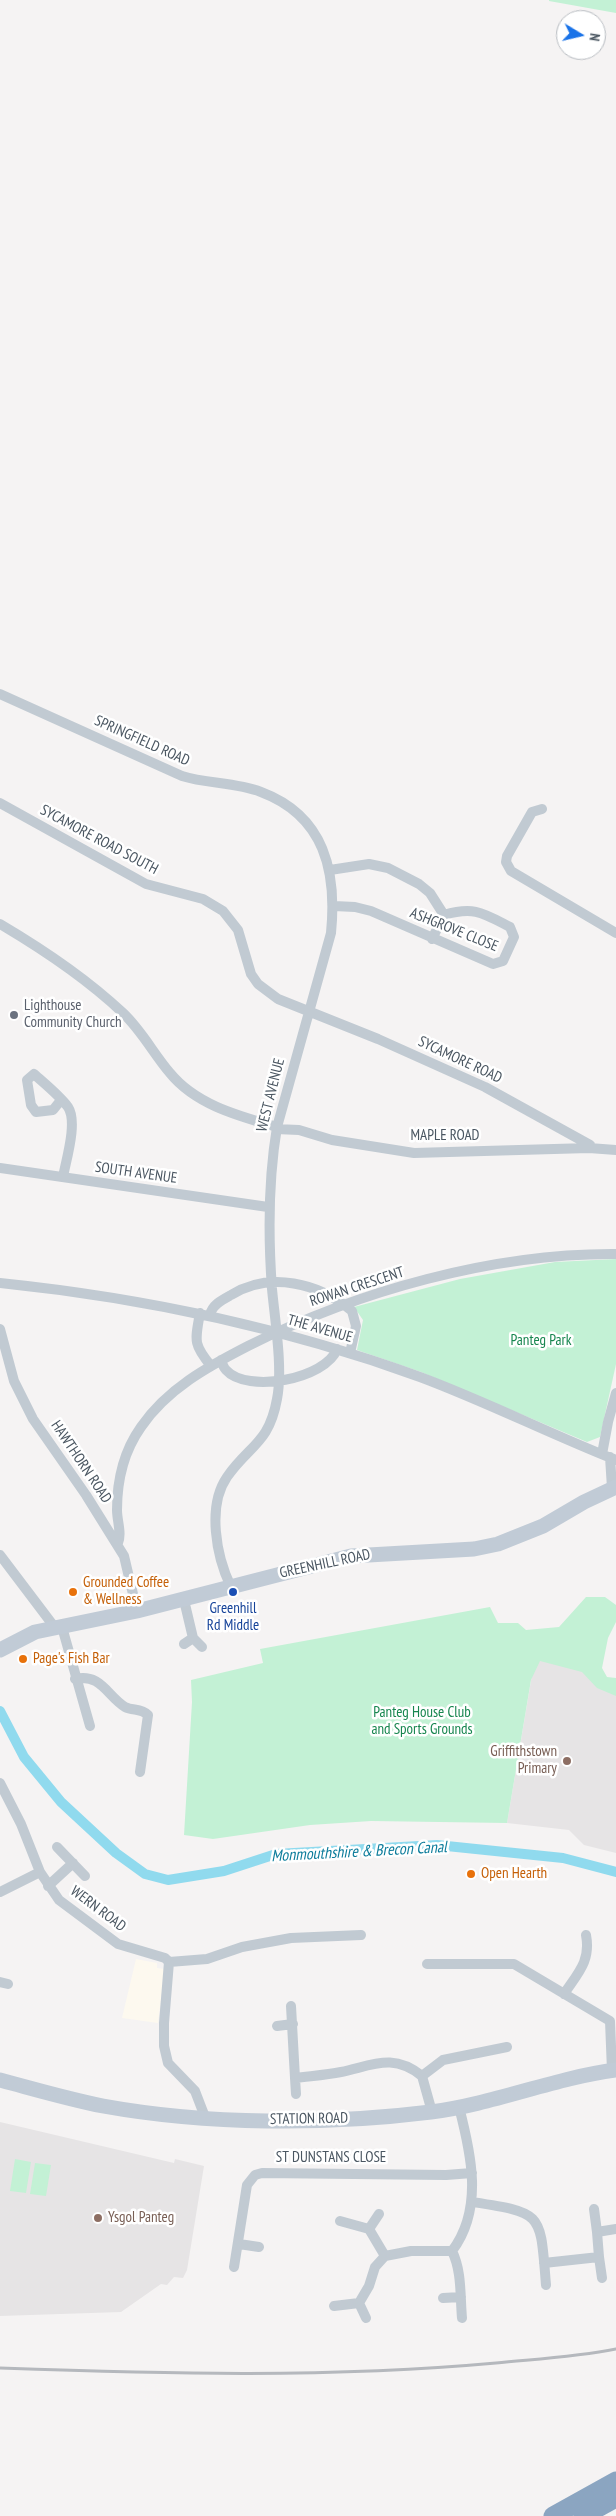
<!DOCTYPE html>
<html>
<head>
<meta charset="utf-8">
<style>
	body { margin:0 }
	#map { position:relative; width:616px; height:2516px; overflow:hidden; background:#f5f3f3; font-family:"PT Sans Narrow",sans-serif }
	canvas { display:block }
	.north { position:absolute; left:556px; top:10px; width:50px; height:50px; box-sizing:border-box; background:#fff; border:1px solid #b7bbc0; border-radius:50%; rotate:99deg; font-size:14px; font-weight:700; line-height:20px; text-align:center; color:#4a5661 }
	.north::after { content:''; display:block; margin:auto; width:18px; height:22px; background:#1a73e8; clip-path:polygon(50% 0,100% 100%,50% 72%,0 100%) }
</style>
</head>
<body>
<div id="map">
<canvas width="616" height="2516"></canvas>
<div class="north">N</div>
</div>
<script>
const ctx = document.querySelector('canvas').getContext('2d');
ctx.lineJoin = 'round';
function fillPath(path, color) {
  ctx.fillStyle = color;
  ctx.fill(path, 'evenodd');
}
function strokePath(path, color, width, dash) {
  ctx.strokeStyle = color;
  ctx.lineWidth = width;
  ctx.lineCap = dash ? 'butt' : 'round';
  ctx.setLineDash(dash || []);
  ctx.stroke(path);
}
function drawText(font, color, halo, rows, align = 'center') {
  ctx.font = font + ' "PT Sans Narrow",sans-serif';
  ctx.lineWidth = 5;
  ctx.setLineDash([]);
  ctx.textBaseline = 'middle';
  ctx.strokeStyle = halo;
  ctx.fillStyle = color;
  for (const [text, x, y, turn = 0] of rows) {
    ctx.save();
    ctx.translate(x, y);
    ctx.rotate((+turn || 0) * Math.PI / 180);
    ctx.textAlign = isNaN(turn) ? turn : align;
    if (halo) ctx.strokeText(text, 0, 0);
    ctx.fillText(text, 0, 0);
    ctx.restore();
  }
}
fillPath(new Path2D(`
	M136,1959L157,1963V1968L165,1969L158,2023L122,2018Z`), '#fdf9ef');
fillPath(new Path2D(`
	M535,1657L597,1667L603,1684L616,1685V1853L584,1845L569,1830L507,1823Z
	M0,2122L174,2163L175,2159L204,2166L187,2270L183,2278L174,2277L167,2285L161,2284L121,2312L0,2316Z`), '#e6e4e5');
fillPath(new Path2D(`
	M616,0V13L549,1V0Z
	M616,1259V1364L600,1437L587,1442L421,1372L357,1350L363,1320L354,1307L460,1279L555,1262Z
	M586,1597H605L616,1605V1622L608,1638L602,1668L607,1677L616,1678V1696L597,1688L582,1672L540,1661L531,1680L507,1823L371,1821L310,1825L213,1839L184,1835L192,1702L191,1680L263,1663L260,1649L490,1607L498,1623H518L526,1630L559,1627Z
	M15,2159L31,2162L26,2193L10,2191Z
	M35,2163L51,2165L46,2196L30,2194Z`), '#c3f1d5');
strokePath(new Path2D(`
	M0,1711L24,1757L61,1802L116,1853L145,1874L168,1880L224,1871L276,1854L437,1845L563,1858L616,1872`), '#90daee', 10);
strokePath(new Path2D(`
	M0,694L182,776C207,784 235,782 261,792C325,816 337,872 331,933L277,1127C268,1181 268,1234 272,1289C275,1321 283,1369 277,1399C269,1444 249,1445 227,1477C207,1506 216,1556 231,1587
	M0,803L146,884L203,899L223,911L238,930L251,974L258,984L278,999L378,1039L485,1087L590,1145L589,1148
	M542,809L532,812L507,856L506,862L511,871L616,933
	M330,870L369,864L388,868L419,884L430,893L444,915C474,906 483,913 510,927L514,937L503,961L493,964L371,911L355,907L334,906
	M0,924C44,950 86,978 123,1013C142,1031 153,1053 170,1073C196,1105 239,1116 277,1127
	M432,939L444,915
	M61,1100L53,1110L36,1112L31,1105L27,1080L34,1074C45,1084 59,1095 68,1107C78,1122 66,1160 63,1177
	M276,1129L299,1130L332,1140L414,1153L589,1148L616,1150
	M0,1168L268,1207
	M0,1283C145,1298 283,1327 420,1377C487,1402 550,1434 616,1460
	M200,1313C195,1341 193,1344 211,1366
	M210,1315C212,1305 222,1300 231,1295C270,1271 319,1283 352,1311L356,1326L350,1353
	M0,1329L14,1381L33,1419L86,1495L124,1556L137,1611
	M221,1360C222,1363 224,1368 226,1370C247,1394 326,1379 337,1349
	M602,1454L608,1422L616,1393
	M610,1457L612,1488
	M118,1543C122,1533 117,1521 117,1510C117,1481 124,1451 141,1427C167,1389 207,1367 248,1346C358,1291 493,1253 616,1254
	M0,1555L56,1629
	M184,1600L193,1638
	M62,1627L90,1726
	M184,1644L193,1638L202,1647
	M75,1679C101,1673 107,1696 125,1707C133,1711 141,1708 148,1715L140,1772
	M0,1783L21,1824L40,1872L59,1900L118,1944L165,1958L169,1962L207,1959L242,1947L291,1938L361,1935
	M57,1847L85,1876
	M48,1886L73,1863
	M0,1892L40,1872
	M169,1962L164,2023V2046L168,2063L195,2091L205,2117
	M427,1964H514L610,2021L612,2071
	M0,1982L8,1984
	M564,1994C578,1973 591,1961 586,1935
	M291,2006L295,2078C310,2076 326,2075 341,2072C374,2065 393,2053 422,2076L432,2112
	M277,2026L293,2024
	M422,2076L443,2060L507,2047
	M295,2078L296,2094
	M472,2202C544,2213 540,2212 546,2285
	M594,2209L597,2232
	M340,2221L369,2229L385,2256
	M369,2229L379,2214
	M239,2244L259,2247
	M452,2251C462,2271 460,2296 462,2318
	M599,2257L602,2278
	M544,2263L599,2257L597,2232L616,2229
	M234,2267L247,2185L255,2175L262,2173L446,2175L472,2173
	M443,2298L461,2297
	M359,2303L369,2286L375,2267L385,2256L411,2251H452C484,2209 471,2153 459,2107
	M334,2306L359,2303L366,2318`), '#c1cad2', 10);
strokePath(new Path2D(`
	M0,1650L35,1632L137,1611L351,1556L474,1549L498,1544L543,1526L584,1502L616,1487
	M0,2080C34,2089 68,2099 103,2106C208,2125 326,2125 431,2112C494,2104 554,2078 616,2070`), '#c1cbd6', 15);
strokePath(new Path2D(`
	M553,2516L616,2481
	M583,2516L616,2498`), '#8ba5c1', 19);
strokePath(new Path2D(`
	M0,2368C165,2374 331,2378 496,2363C536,2359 576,2357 616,2349`), '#b5b8bd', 3);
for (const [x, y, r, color] of [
	[14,1015,5,"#6b7280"],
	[73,1592,5,"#e8710a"],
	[233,1592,5,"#1a4fb4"],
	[23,1659,5,"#e8710a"],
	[567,1761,5,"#8d6e63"],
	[471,1874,5,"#e8710a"],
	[98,2218,5,"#8d6e63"]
]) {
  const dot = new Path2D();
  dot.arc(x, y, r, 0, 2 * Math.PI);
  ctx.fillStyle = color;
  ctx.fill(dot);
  strokePath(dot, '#fff', 2);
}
drawText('15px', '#4a5661', '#fff', [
	["SPRINGFIELD ROAD",142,741,24],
	["SYCAMORE ROAD SOUTH",99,840,28],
	["ASHGROVE CLOSE",454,930,22],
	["SYCAMORE ROAD",460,1060,25],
	["WEST AVENUE",271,1095,-76],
	["MAPLE ROAD",445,1136],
	["SOUTH AVENUE",136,1173,8],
	["ROWAN CRESCENT",357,1287,-18],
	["THE AVENUE",320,1329,16],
	["HAWTHORN ROAD",81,1462,56],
	["GREENHILL ROAD",325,1564,-12],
	["WERN ROAD",98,1909,37],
	["STATION ROAD",309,2119,-1],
	["ST DUNSTANS CLOSE",331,2158]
]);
drawText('15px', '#5b616d', '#fff', [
	["Lighthouse",24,1006],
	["Community Church",24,1023]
], 'left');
drawText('15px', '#17864f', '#fff', [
	["Panteg Park",541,1341],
	["Panteg House Club",422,1713],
	["and Sports Grounds",422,1730]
]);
drawText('15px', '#c56008', '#fff', [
	["Grounded Coffee",83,1583],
	["& Wellness",83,1600],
	["Page's Fish Bar",33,1659],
	["Open Hearth",481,1874]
], 'left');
drawText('15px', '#164399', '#fff', [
	["Greenhill",233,1609],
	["Rd Middle",233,1626]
]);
drawText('15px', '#785e54', '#fff', [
	["Griffithstown",557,1752],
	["Primary",557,1769],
	["Ysgol Panteg",108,2218,"left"]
], 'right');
drawText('italic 16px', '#0c7c9b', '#fff', [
	["Monmouthshire & Brecon Canal",359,1852,-3]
]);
</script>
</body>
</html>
